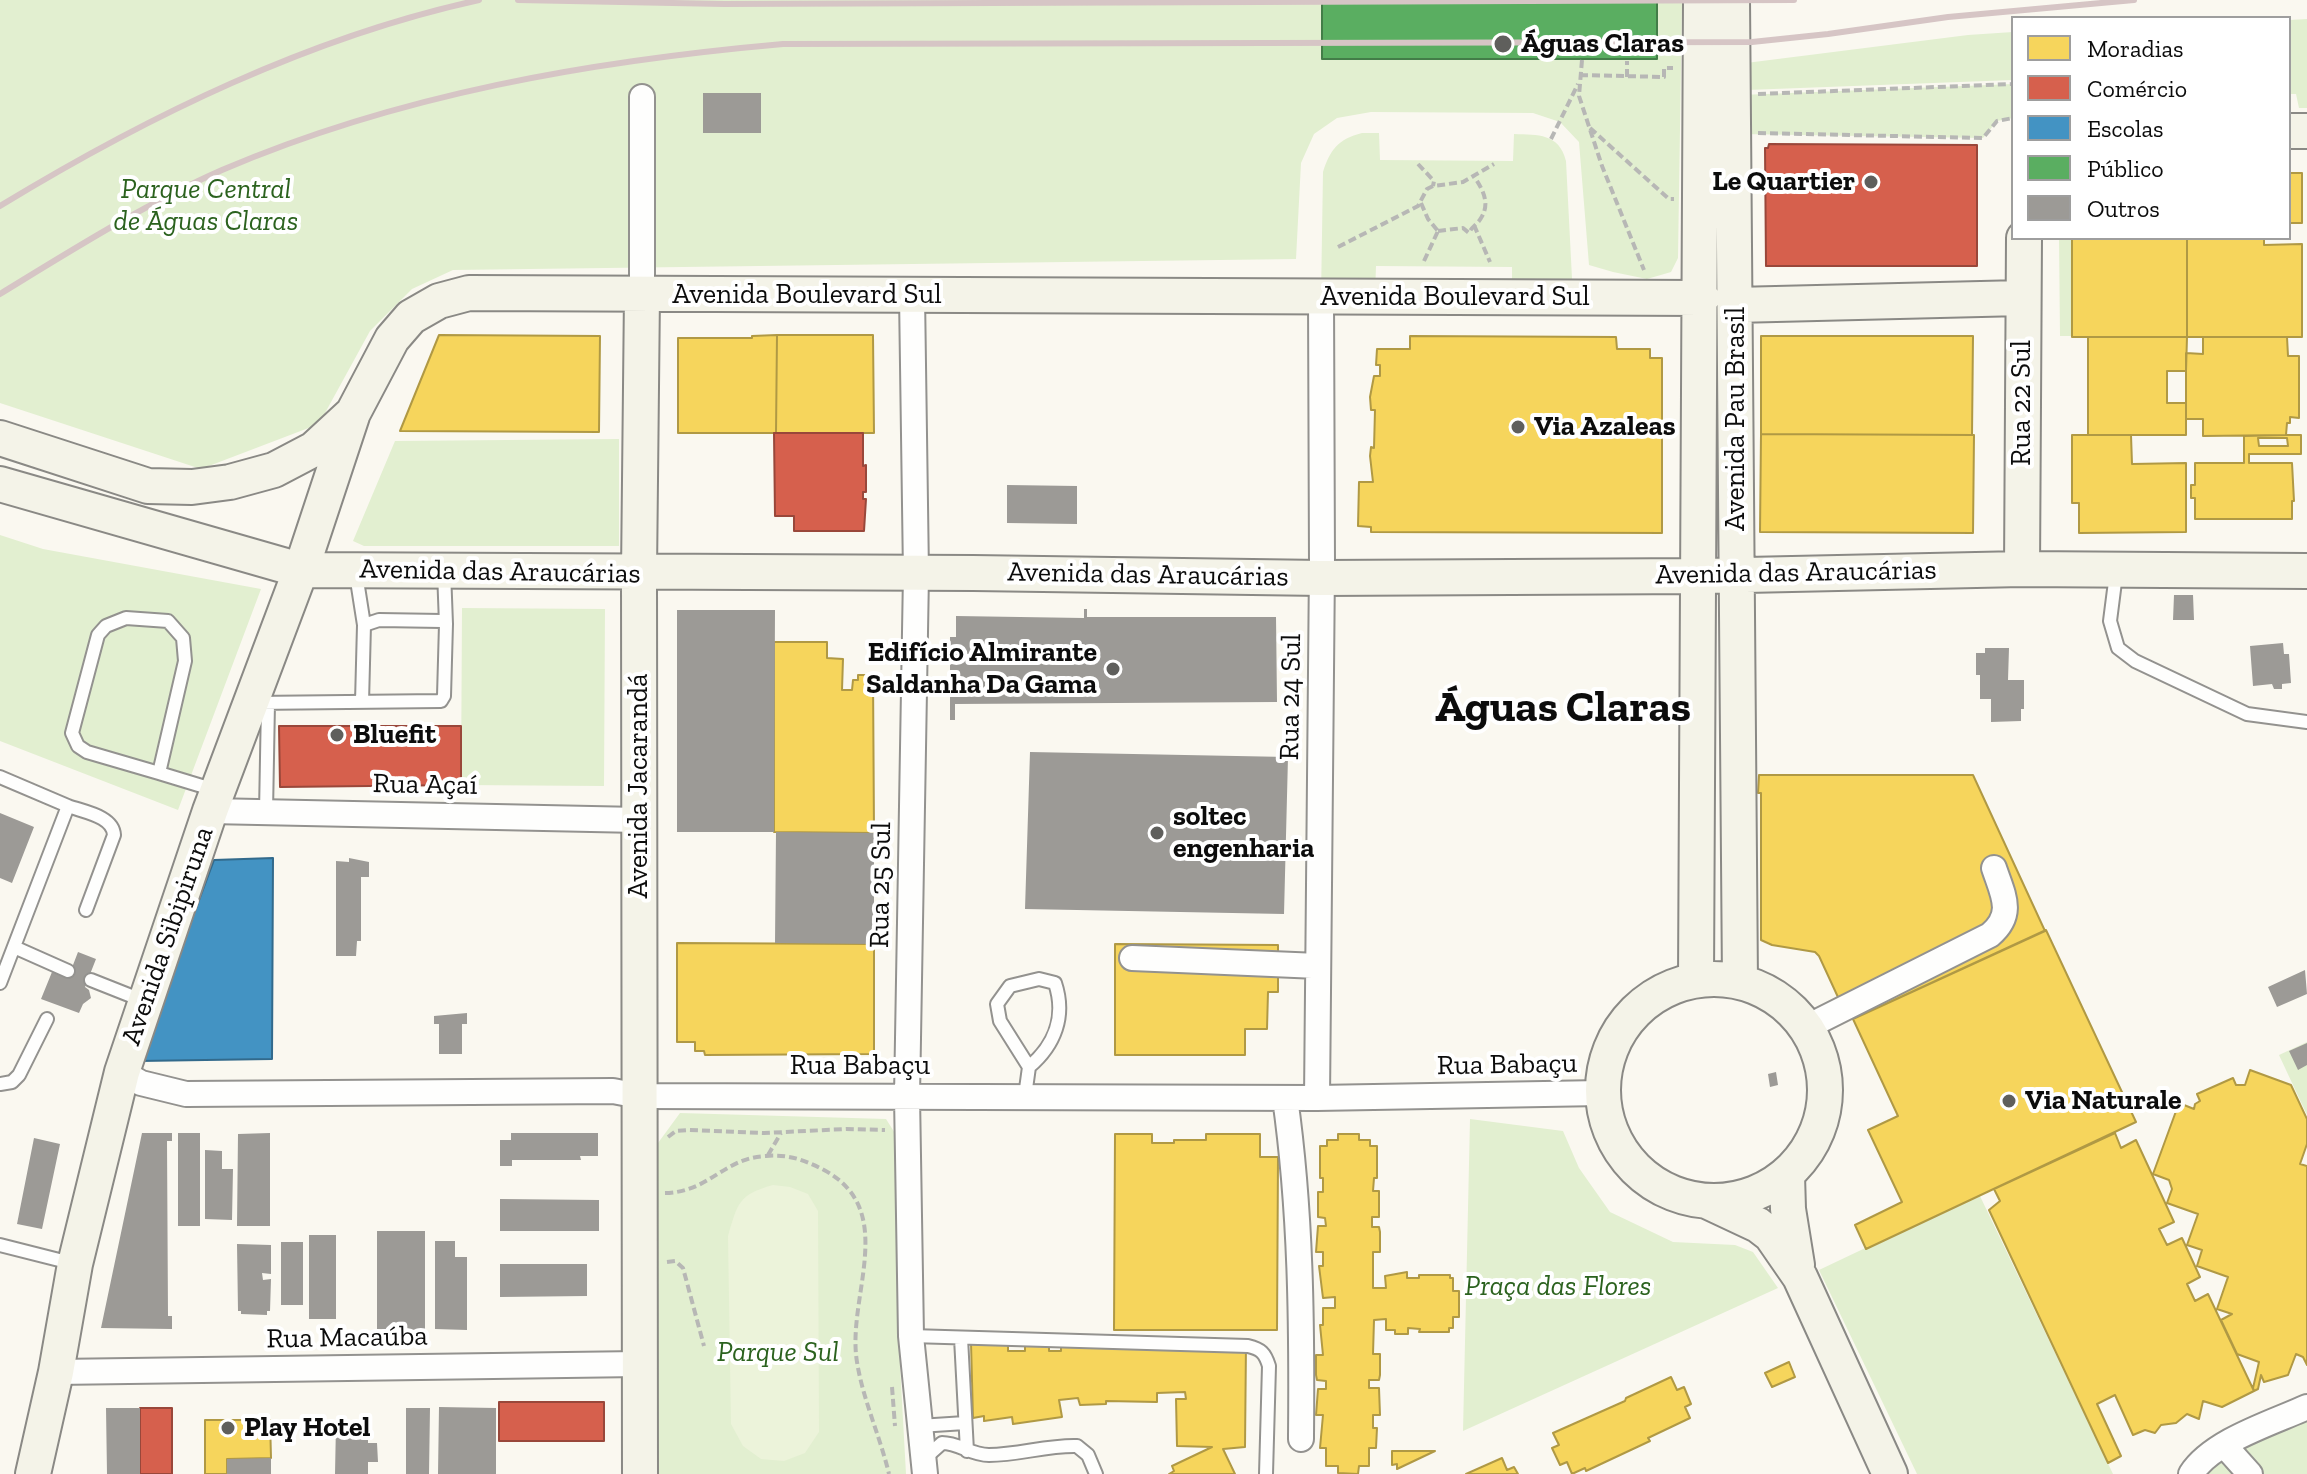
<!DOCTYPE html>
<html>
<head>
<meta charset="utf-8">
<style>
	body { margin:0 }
	#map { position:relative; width:2307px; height:1474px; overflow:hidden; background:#faf8f0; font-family:"Zilla Slab",serif }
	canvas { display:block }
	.legend { position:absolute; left:2011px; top:16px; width:280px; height:224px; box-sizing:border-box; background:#fff; border:2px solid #9e9e9e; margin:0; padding:10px 14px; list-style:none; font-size:24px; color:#0c0c0c }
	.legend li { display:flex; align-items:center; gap:16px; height:40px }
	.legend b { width:40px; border:2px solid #9e9e9e }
</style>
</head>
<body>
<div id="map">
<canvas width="2307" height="1474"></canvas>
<ul class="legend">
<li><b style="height:22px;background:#f6d55c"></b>Moradias</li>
<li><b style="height:22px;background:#d6604d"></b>Comércio</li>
<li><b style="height:22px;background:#4393c3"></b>Escolas</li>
<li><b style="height:22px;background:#5aae61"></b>Público</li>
<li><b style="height:22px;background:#9c9a96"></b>Outros</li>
</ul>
</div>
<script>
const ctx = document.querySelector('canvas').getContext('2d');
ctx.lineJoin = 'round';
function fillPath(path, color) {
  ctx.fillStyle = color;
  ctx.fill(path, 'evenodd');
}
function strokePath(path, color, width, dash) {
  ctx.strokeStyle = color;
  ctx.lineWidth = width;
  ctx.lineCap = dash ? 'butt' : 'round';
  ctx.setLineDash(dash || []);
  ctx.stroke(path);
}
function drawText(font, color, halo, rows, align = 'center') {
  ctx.font = font + ' "Zilla Slab",serif';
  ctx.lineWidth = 8;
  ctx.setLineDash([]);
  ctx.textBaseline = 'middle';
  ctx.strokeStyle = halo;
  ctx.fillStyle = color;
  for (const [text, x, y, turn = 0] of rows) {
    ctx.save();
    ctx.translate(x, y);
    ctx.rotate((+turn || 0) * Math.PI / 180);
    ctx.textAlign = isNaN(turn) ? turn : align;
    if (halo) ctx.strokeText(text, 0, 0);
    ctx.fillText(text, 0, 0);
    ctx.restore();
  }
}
fillPath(new Path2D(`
	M0,0H1682L1678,258L1671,272L1647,279L1613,272L1589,265L1579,142L1560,122L1533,113L1371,112L1337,118L1314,134L1301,163L1296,259L453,270L412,289L370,331L319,424L201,469L0,403Z
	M2307,19V108H2299L2296,94H2289V20Z
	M2013,32V80L1747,90L1746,63L1968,35Z
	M2013,84V118L1997,121L1983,138L1740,134L1741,95Z
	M1362,133H1379L1380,160L1513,161L1514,134C1538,135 1559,133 1566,161L1573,298L1512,297V267L1376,266L1375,297H1321L1323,172C1330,150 1338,139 1362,133Z
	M2059,238H2080L2081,336H2060Z
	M619,439V546H364L353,541L395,441Z
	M0,535L43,549L261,589L178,810L0,741Z
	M462,608L605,609L604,786L461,785Z
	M2307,1042V1115L2279,1055Z
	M680,1113L886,1119L900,1141V1365L906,1474H656L658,1143Z
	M1470,1119L1563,1131L1579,1168L1610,1212L1673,1242L1735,1245L1753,1252L1778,1288L1463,1431Z
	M1979,1194L2113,1474H1917L1819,1270Z
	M2307,1418V1474H2198L2211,1464Z`), '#e2efd0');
fillPath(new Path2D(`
	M773,1185L790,1187L808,1194L818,1211L819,1432L805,1453L784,1461L761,1459L743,1446L731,1424L728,1236C738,1203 738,1195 773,1185Z`), '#ecf3da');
const homes = new Path2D(`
	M2289,173H2302V223H2289Z
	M2072,238H2187V337H2072Z
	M2187,238H2264V245L2302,244V337H2187Z
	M439,335L600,336L599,432L400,431Z
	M777,335L776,433H678V338H752V336Z
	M777,335H873L874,433H776Z
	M1410,336L1616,337L1617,349H1650V358H1662V533L1371,532V527L1358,526L1359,482H1373L1370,456L1371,447L1374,448L1375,410H1371L1370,397L1374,376H1380V365H1376L1377,349H1410Z
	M1761,336H1973L1972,435L1761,434Z
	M2088,337H2187L2186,371H2167V403H2186V435H2088Z
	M2203,337H2287L2288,356H2299V418L2290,417V423H2287L2286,435L2203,436V419H2186V353L2203,354Z
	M1761,434L1974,435L1973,533L1760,532Z
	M2072,435H2131L2132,464L2186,463V532L2079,533V503H2072Z
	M2286,435H2301V454H2249V463H2292L2294,501H2292V519H2195V498H2191V485H2195V463H2244V436ZM2258,438H2287L2288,446H2259Z
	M774,642H827V658L843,659L842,690H852L853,680H858V675H873L874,833L774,832Z
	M1759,775H1973L2045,931L1853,1019L1847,1005L1843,1008L1819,956L1815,952L1772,945L1761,940V793H1758Z
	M2046,930L2136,1122L1866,1249L1855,1225L1902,1202L1868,1130L1898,1116L1853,1019Z
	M677,943L874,944V1054L705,1055L704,1051H695V1042H677Z
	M1115,944L1278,945V992H1268L1267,1029H1245V1055H1115Z
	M2250,1070L2291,1085L2307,1119V1144L2300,1164L2307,1166V1365L2303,1357L2296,1354L2288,1375L2264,1382L2261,1375L2258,1389L2254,1391L2253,1388L2259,1362L2237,1354L2221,1320L2232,1314L2217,1309L2228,1277L2197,1266L2202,1250L2187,1245L2198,1214L2167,1203L2172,1189L2169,1180L2153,1174L2179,1103L2194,1109L2195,1104L2200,1101L2197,1094L2233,1078L2236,1085H2245Z
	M2115,1133L2121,1148L2136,1140L2174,1222L2159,1229L2167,1245L2182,1238L2200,1277L2187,1284L2195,1301L2208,1294L2254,1391L2222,1407L2203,1401L2199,1419L2187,1414L2176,1423L2161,1425L2155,1433L2145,1430L2133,1435L2115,1395L2097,1404L2121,1456L2108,1463L1989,1210L2000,1201L1994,1189Z
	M1115,1134H1152V1143H1174V1140H1206V1134H1260V1157H1278L1277,1330H1114Z
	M1338,1134H1359V1140H1370V1146H1377V1178H1374L1373,1191H1379V1217H1372V1227H1379L1380,1232V1252H1373V1288H1386L1385,1276L1407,1272V1278H1419V1275H1450V1278H1453V1291H1459V1317H1453V1328H1449V1332H1419L1420,1329L1408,1328V1334H1395V1330H1386V1319L1374,1320L1373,1354H1380V1375L1379,1380H1369V1388H1379L1380,1415H1373V1428H1377L1376,1448H1369V1466H1359L1358,1474L1338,1473V1466H1326V1448H1320L1323,1415H1316L1318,1389H1326V1381L1317,1380L1316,1375V1355H1323L1320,1325H1323V1308H1335V1297L1323,1298L1319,1266H1323V1252H1316L1318,1226H1326L1325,1218L1318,1217V1192H1323V1178H1320V1146H1327V1140H1338Z
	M1061,1342L1246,1343L1245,1447L1223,1449L1235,1474H1169L1174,1471L1172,1466L1212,1447L1177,1446L1176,1399H1186L1185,1392L1157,1393V1402L1106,1401V1404L1080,1405L1078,1398L1059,1400L1062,1417L1013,1424L1012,1417L984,1421V1416L973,1418L971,1343H1008V1351H1025V1343H1049V1351H1061Z
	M1789,1362L1795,1377L1772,1387L1765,1373Z
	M1671,1377L1677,1390L1684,1387L1691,1404L1685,1407L1690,1418L1648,1438L1650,1441L1586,1471L1585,1468L1572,1474L1567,1462L1560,1465L1552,1448L1559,1445L1553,1433L1625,1401L1626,1398Z
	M205,1420H270L271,1458L227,1459V1474H205Z
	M1392,1451H1435L1397,1469V1464L1392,1465Z
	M1502,1458L1507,1470L1514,1467L1518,1474H1466Z`);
fillPath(homes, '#f6d55c');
strokePath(homes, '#b09944', 2);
const shops = new Path2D(`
	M1769,144L1977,145V266H1766L1765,148H1768Z
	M774,433H863V466L866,465V492H863V499H866L864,531H794V516H775Z
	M279,726H461V785L280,787Z
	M499,1402H604V1441H499Z
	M140,1408H172V1474H140Z`);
fillPath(shops, '#d6604d');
strokePath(shops, '#99473a', 2);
const schools = new Path2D(`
	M273,858L272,1059L139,1061L214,860Z`);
fillPath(schools, '#4393c3');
strokePath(schools, '#326a8c', 2);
const public = new Path2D(`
	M1322,0H1657V59H1322Z`);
fillPath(public, '#5aae61');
strokePath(public, '#437d48', 2);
fillPath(new Path2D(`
	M703,93H761V133H703Z
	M1007,485L1077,486V524L1007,523Z
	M2174,595H2193L2194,620H2173Z
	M1084,609H1087V617H1276L1277,702L955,704V720H950V637H956V616L1084,618Z
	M677,610H775L774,832H677Z
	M2283,643L2284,654H2289L2291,683L2282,684V689H2274L2272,684L2253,686L2250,646Z
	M1985,648H2009L2008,680H2024V709H2021V721L1991,722V699H1980V675H1976V653H1985Z
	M1030,752L1288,757L1284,914L1025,909Z
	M0,813L34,827L12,883L0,878Z
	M776,832L874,833V944L775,943Z
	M349,858L369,862V877H361V941H357L356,956H336V861L349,862Z
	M78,952L96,959L85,987L89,990L91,998L83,1004L79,1013L41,999L52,972L68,978Z
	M2305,970L2307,994L2277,1007L2268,987Z
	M467,1013V1024H462V1054H439V1024H434V1016Z
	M2307,1043V1065L2298,1070L2289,1051Z
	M1776,1072L1778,1085L1770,1087L1768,1074Z
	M142,1133H172V1141H167L168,1316H172V1329L101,1328Z
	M178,1133H200V1226H178Z
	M270,1133V1226H237L238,1134Z
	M511,1133H598V1156H580L581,1160H512V1166H500V1140H511Z
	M34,1138L60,1144L42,1229L17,1224Z
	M205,1150L222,1151V1169H233L232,1220L205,1219Z
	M500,1199L599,1200V1231H500Z
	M377,1231H425V1330L377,1329Z
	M309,1235H336V1319H309Z
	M435,1241H455V1257H467V1330L435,1329Z
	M281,1242H303V1305H281Z
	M237,1244L271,1245V1274L262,1273L263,1280L271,1279L270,1311H267V1315L241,1314V1311H238Z
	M500,1264H587V1296L500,1297Z
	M439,1407L496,1408V1474H438Z
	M106,1408H140V1474H107Z
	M406,1408H430L429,1474H406Z
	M368,1423V1443H377L378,1462H368V1474H335L336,1424Z
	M271,1458V1474H227V1459Z`), '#9c9a96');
const lane = new Path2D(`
	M444,571L446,624
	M356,574L364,625L362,702
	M2116,574L2110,621L2118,648L2135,661L2247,714L2307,722
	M126,618L168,621L183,638L185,661L159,773L87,752L78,746L72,733L98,635L106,626Z
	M254,703L441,701L444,696L446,624L442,621L379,620L364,625
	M159,773L215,790
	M0,777L68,806L0,983
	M68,806C84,812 113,816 114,835L86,910
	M266,812L268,703
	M14,947L68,971
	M91,980L144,1001
	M0,1084L12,1082L19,1075L47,1019
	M1025,1096L1029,1067L1000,1021L997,1004L1010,986L1039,979L1055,983C1066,1016 1055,1045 1029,1067
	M0,1245L75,1264
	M911,1336L1248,1346C1261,1349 1265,1353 1269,1366L1266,1474
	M961,1338L967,1451
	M919,1426L965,1423
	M924,1459L942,1443C959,1443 971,1455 989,1455C1019,1455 1047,1445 1077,1446L1088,1455L1096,1474`);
const street = new Path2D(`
	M642,294V97
	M912,295L916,574L907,1096L911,1336L925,1474
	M210,811L639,820
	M1132,958L1318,966
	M1807,1027L1990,935C2015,914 2003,895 1994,868
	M122,1072L141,1083L186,1094L613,1091L639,1096L1317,1098L1601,1093
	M1285,1098C1301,1211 1302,1324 1301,1439
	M1317,1098L1322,565L1321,297
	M56,1372L639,1364
	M2224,1445L2250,1474
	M2191,1474C2212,1441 2272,1423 2307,1407`);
const secondary = new Path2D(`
	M1732,0L1740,981
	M2289,131H2307
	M1735,305L2022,298
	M0,438L148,486L192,487L230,482L274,470L314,449L353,413L392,339L411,317L439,301L469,293L1702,298
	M0,484L300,570L973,573L1322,578L1700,576L2022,569L2307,571
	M2022,569L2024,238
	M1603 1090a111 111 0 1 1 222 0a111 111 0 1 1-222 0Z
	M1696,980L1701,0
	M1787,1175L1788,1209L1797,1265
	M1709,1202L1758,1225L1771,1235L1800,1277L1890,1474
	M33,1474L56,1372L75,1264L122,1072L210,811L303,564L352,416
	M640,1474L639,573L642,294`);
strokePath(lane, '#93928f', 16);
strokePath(street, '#93928f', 28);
strokePath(secondary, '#8a8985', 38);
strokePath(new Path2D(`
	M1582,60L1579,96L1602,166L1644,270
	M1580,75L1664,77V68H1673
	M1627,77V61
	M1758,94L2013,84
	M1590,128L1669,199H1674
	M1758,133L1983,138L1997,121L2013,118
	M1551,139L1578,84
	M1418,164L1434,181L1433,186
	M1421,203L1428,219L1438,231
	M1474,225L1490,262
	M1438,231L1463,228L1469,233C1472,226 1477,225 1481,218C1491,203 1482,188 1473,175
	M1338,247L1418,206L1427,189L1433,186L1463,182L1494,164
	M1424,261L1438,231
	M668,1137L676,1131L689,1130L764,1133L846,1129L885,1130
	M768,1155L781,1133
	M665,1193C710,1192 723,1158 766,1156C788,1154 805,1160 824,1170C900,1211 846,1297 857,1362C863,1400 880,1436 889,1474
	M667,1262L675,1261L683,1268L704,1346
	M892,1387L895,1426`), '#b7b7b5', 4, [8, 4]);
strokePath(lane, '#fefefd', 12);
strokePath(street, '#fefefd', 24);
strokePath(secondary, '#f4f3e8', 34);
strokePath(new Path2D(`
	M518,0L724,4L1794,0
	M0,206C148,116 310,37 479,0
	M0,294C72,250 145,204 222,170C400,94 591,61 783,44L1752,42L1828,34L1948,17L2134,0`), '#d6c5c5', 6);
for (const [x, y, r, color] of [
	[1503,44,10,"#5f5f5c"],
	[1871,182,8,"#5f5f5c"],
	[1518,427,8,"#5f5f5c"],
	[1113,669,8,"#5f5f5c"],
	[337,735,8,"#5f5f5c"],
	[1157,833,8,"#5f5f5c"],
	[2009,1101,8,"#5f5f5c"],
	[228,1428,8,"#5f5f5c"]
]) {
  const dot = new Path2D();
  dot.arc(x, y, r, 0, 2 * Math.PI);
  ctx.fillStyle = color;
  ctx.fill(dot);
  strokePath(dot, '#fff', 3);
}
drawText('bold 28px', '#0c0c0c', '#fff', [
	["Águas Claras",1521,44],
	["Le Quartier",1855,182,"right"],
	["Via Azaleas",1534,427],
	["Edifício Almirante",1097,653,"right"],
	["Saldanha Da Gama",1097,685,"right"],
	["Bluefit",353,735],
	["soltec",1173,817],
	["engenharia",1173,849],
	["Via Naturale",2025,1101],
	["Play Hotel",244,1428]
], 'left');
drawText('italic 28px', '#2b621e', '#fff', [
	["Parque Central",206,190],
	["de Águas Claras",206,222],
	["Praça das Flores",1558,1287],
	["Parque Sul",778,1353]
]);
drawText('28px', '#0c0c0c', '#fff', [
	["Avenida Boulevard Sul",807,295],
	["Avenida Boulevard Sul",1455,297],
	["Rua 22 Sul",2022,403,-90],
	["Avenida Pau Brasil",1736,419,-90],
	["Avenida das Araucárias",500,572,1],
	["Avenida das Araucárias",1796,573,-1],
	["Avenida das Araucárias",1148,575,1],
	["Rua 24 Sul",1291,697,-89],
	["Rua Açaí",425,785,1],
	["Avenida Jacarandá",639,786,-90],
	["Rua 25 Sul",881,885,-89],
	["Avenida Sibipiruna",168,936,-71],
	["Rua Babaçu",1507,1065,-1],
	["Rua Babaçu",860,1066],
	["Rua Macaúba",347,1338,-1]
]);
drawText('bold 44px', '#0c0c0c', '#fff', [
	["Águas Claras",1563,708]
]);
</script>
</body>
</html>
